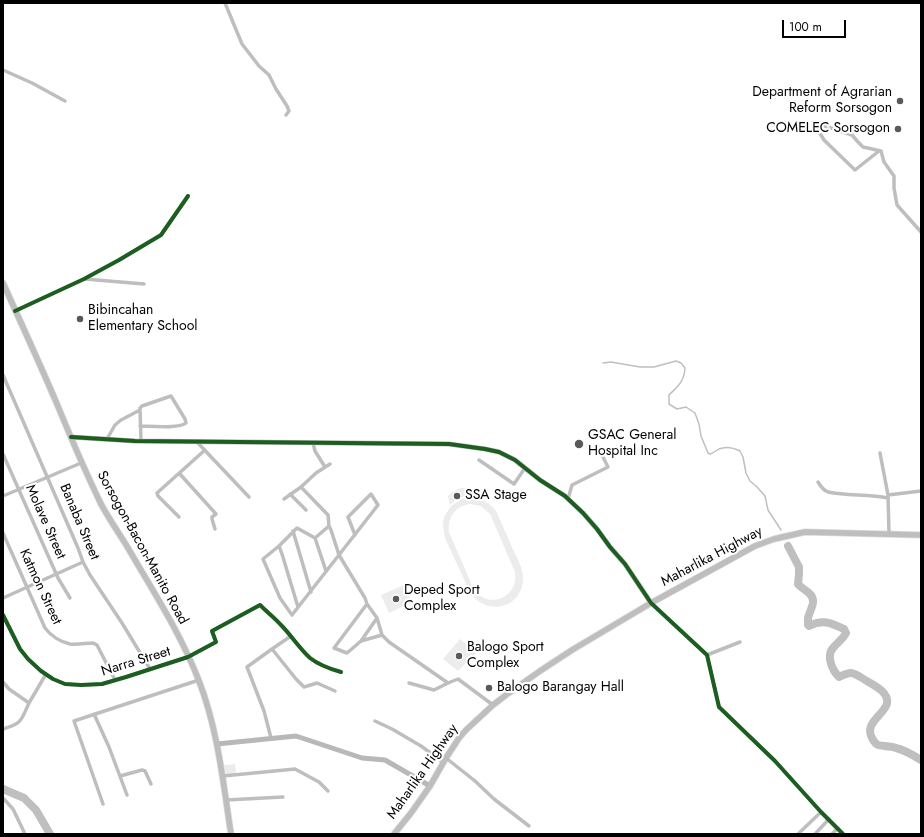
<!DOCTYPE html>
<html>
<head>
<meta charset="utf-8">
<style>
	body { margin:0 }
	#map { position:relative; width:924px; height:837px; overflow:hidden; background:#fff; font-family:Jost,sans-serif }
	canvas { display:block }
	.frame { position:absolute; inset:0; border:4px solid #000; pointer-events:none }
	.scale { position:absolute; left:782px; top:20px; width:64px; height:18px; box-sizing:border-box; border:2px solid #000; border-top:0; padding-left:5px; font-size:12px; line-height:14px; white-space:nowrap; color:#000; -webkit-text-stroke:3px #fff; paint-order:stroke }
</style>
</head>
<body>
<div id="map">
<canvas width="924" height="837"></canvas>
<div class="frame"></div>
<div class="scale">100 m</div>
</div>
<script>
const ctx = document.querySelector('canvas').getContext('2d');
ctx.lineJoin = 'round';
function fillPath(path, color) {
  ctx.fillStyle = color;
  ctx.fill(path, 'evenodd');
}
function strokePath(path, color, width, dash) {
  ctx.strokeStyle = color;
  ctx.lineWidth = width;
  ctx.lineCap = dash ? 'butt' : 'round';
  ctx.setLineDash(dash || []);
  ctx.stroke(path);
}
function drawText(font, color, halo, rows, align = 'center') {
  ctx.font = font + ' Jost,sans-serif';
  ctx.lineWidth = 4;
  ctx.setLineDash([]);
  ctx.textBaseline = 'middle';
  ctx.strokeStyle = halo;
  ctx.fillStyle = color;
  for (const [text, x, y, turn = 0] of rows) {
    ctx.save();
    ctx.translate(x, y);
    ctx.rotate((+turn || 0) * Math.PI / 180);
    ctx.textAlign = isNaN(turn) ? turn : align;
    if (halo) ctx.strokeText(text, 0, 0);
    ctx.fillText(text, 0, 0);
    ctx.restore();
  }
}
fillPath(new Path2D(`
	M461,488H465L471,496C462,496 456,499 450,505L448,496L454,491Z
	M471,498C481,498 489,502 496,511C501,522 506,533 511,545C515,555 524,568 523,579C522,610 483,617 469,590L445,538L443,525L444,517L451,506L462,499ZM470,504L481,506L490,514L515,572C519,597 490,610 474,590L449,532C447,517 456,506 470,504Z
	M404,585L412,602L389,613L381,595Z
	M460,639L476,653L458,671L443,659Z
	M235,764L236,774L226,775L224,765Z`), '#ececec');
strokePath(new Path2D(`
	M603,363L611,362L640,367H654L676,361L681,363L685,368C684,382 678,386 669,395V404L677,409L686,407L695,413L699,424L701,436L708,453L710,454C713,453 716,451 719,449C726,446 734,448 740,451L743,457L746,473L750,481L757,487L765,496L768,510L781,530`), '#bfbfbf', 1.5);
strokePath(new Path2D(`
	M788,546L799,567V574L798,584C801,588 806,590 810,594C817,602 810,609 808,618C808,620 808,623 808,625L809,626C823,619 831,623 844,629L846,633C843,639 837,643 833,648C826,656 832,670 839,677C850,672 851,671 862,678C868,682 877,686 882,691C901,710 861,718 872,738C873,740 876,744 878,745C881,746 892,746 896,748C905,750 913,755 921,760
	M3,789L24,798L36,810L50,834`), '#bfbfbf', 8);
const primary = new Path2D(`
	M3,283C21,323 40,364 57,404C71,438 85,471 101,504C109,519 119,533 128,548C153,591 181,634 199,681C218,730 223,782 231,834
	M394,834L411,813L430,786L446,758L459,738L466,730L493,705L506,695L540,671L572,650L651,603L755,546L774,539L805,532L921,535`);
strokePath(primary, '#dbdbdb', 7);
strokePath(new Path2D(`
	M225,3L242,44L259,66L269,75L276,89L287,106L289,111L286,115
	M3,70L32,83L65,101
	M813,122L852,135L858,142L863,147L881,151L884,162L894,176V188L897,205L921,232
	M813,122L824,140L855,170L879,151
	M85,279L144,284
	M15,311L84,279L119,260L161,235L188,196
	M3,375L78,548L83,562L90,575L122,623L150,669
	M140,426C150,426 179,429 186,423L185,419L171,396L142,406L140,408L141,441
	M107,439L115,425L121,420L140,410
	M197,442L249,497
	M313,443L315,451L325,467
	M880,453L888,495L889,534
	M3,454L58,578L70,598
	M479,460L514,484L525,468
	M179,473L216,514L212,517V519L215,529
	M818,482C821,487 823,490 828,492C848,496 868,494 888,498
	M301,487L328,515L329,526L331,530L339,555L365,598L367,604L377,618L382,635L389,642L448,683
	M290,494L306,510
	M888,495L921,491
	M3,496L81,463
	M284,499L301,487L316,473L330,464
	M568,499L572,485L608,467L598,447
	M179,517L158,496L157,493L205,450
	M329,526L315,538L297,528L279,546L263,559L280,598L292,615L378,505L371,494L348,517L355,535
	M293,531L311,592
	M3,533L45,628C51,636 61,642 70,644C78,645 86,643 93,643L97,645L115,680
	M315,538L326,571
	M279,546L282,554L298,607
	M3,598L83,562
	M651,603L707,655L719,707L775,761L821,812L843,834
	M367,604L334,648L347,653L361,641L382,635
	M3,615L20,649L28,659L41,671L53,679L65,684L81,685L102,684L126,677L188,657L216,642L212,631L260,605C267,612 275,618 281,625C291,635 299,648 310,658C319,665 330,669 341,672
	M361,641L377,618
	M272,649L291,636
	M707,655L740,642
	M3,682L9,689L29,703L46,674
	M409,683L434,690L448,683L458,679L493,705
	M94,714L109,747L127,795
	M375,721L392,729L421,746L443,762
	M3,729C23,723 21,720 29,703
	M271,738L264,711L247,667L272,649L296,679L304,687L317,683L335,691
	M446,758L475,781L494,799L529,826
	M120,776L142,770L145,771L151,784
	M223,776L295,769L319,782L328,791
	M3,798L13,809L25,834
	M226,800L283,797
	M103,804L74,721L199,680
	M798,834L821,812
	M815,834L829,819
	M832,834L838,828`), '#bebebe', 3.5);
strokePath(new Path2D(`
	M71,437L135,441L449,444L485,449L499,452L515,460L540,480L565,496L583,513L597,529L610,547L625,564L651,603
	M217,744L296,736L362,758L385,760L430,786`), '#b8b8b8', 5);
strokePath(primary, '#bebebe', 5.5);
strokePath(new Path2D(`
	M15,311L84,279L119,260L161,235L188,196
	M71,437L135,441L449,444L485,449L499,452L515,460L540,480L565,496L583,513L597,529L610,547L625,564L651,603L707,655L719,707L775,761L821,812L843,834
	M3,615L20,649L28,659L41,671L53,679L65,684L81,685L102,684L126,677L188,657L216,642L212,631L260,605C267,612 275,618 281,625C291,635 299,648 310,658C319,665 330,669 341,672`), '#1b5e20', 4);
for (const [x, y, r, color] of [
	[900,101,4,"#595959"],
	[898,129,4,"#595959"],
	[80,319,4,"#595959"],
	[579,444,5,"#595959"],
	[457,496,4,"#595959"],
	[396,599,4,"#595959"],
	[459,656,4,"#595959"],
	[489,688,4,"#595959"]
]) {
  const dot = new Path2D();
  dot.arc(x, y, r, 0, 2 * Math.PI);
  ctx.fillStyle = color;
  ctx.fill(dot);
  strokePath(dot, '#fff', 1.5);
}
drawText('14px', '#000', '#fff', [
	["Department of Agrarian",892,93,"right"],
	["Reform Sorsogon",892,109,"right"],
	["COMELEC Sorsogon",890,129,"right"],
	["Bibincahan",88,311],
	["Elementary School",88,327],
	["GSAC General",588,436],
	["Hospital Inc",588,452],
	["SSA Stage",465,496],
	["Deped Sport",404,591],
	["Complex",404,607],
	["Balogo Sport",467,648],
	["Complex",467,664],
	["Balogo Barangay Hall",497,688]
], 'left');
drawText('14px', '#000', '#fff', [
	["Molave Street",45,522,66],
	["Banaba Street",79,522,67],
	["Sorsogon-Bacon-Manito Road",142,548,61],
	["Maharlika Highway",712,557,-28],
	["Katmon Street",40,587,65],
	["Narra Street",136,662,-17],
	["Maharlika Highway",423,772,-55]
]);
</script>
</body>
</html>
